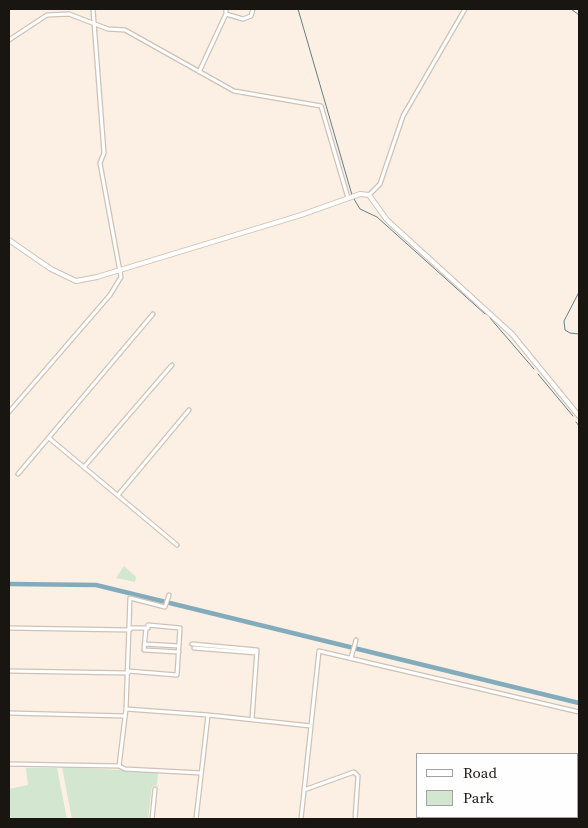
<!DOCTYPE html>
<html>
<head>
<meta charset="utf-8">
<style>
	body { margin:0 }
	#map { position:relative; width:588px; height:828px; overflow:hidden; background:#fcefe3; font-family:"Source Serif 4",serif }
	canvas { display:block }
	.frame { position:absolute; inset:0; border:10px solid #191511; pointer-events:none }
	.legend { position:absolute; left:416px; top:753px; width:162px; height:65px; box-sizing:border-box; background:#fefefe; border:1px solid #a2a19f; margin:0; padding:6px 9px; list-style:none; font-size:15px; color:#191511 }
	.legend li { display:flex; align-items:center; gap:10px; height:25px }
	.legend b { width:25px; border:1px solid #a2a19f }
</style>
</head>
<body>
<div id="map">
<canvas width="588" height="828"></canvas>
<div class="frame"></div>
<ul class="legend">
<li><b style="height:6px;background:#fff"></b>Road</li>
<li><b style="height:14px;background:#d2e6d0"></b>Park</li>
</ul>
</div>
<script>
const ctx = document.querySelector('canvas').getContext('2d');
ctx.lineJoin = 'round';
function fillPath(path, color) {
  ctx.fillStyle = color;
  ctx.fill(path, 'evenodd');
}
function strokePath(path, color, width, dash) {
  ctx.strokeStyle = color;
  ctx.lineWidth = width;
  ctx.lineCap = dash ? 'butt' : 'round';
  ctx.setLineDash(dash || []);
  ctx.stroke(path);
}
fillPath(new Path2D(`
	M124,566L136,577L135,582L116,578Z
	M62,767L158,772L157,785L152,786L148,819H72Z
	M26,768H57L67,819H9V789L28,785Z`), '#d2e6d0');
strokePath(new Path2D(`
	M298,9L352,195
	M571,9L579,15
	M354,199L360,209L377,217L485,314
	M579,292L564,321L565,330L570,333L579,334
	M490,318L534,369
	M538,374L573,416
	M576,422L579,426`), '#627f89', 1);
strokePath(new Path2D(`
	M9,584L96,585L579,703`), '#82acbc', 4.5);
const minor = new Path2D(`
	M226,14L243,19L251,16L253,9
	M9,40L47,15L69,14L108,29L125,30L234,91L321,106L348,198
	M199,72L226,14V9
	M369,195L380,184L403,116L465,9
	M9,412L110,295L121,277L100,163L104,153L93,9
	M49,438L177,545
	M84,467L172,365
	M18,474L153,314
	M118,495L189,410
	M9,628L130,630
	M146,628L144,650L179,652
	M145,644L179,646
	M192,644L257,650L252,719
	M194,648L257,653
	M351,658L356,640
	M9,671L128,673
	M128,671L177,675L180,628L148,625V628H130
	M126,709L208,715L311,726
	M9,713L125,716
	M9,764L119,766L125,769L201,773
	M119,766L126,709L130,598L165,607L169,595
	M304,790L354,772L358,776L355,819
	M152,819L155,789
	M196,819L208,715
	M301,819L319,651L579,712`);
const tertiary = new Path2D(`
	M9,240L51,269L76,281L97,277L301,215L360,194L369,195L387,220L512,334L579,416`);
strokePath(minor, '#cec2b6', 5.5);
strokePath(tertiary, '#cec2b6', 6);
strokePath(minor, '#fff', 3);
strokePath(tertiary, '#fff', 4);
</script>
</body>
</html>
